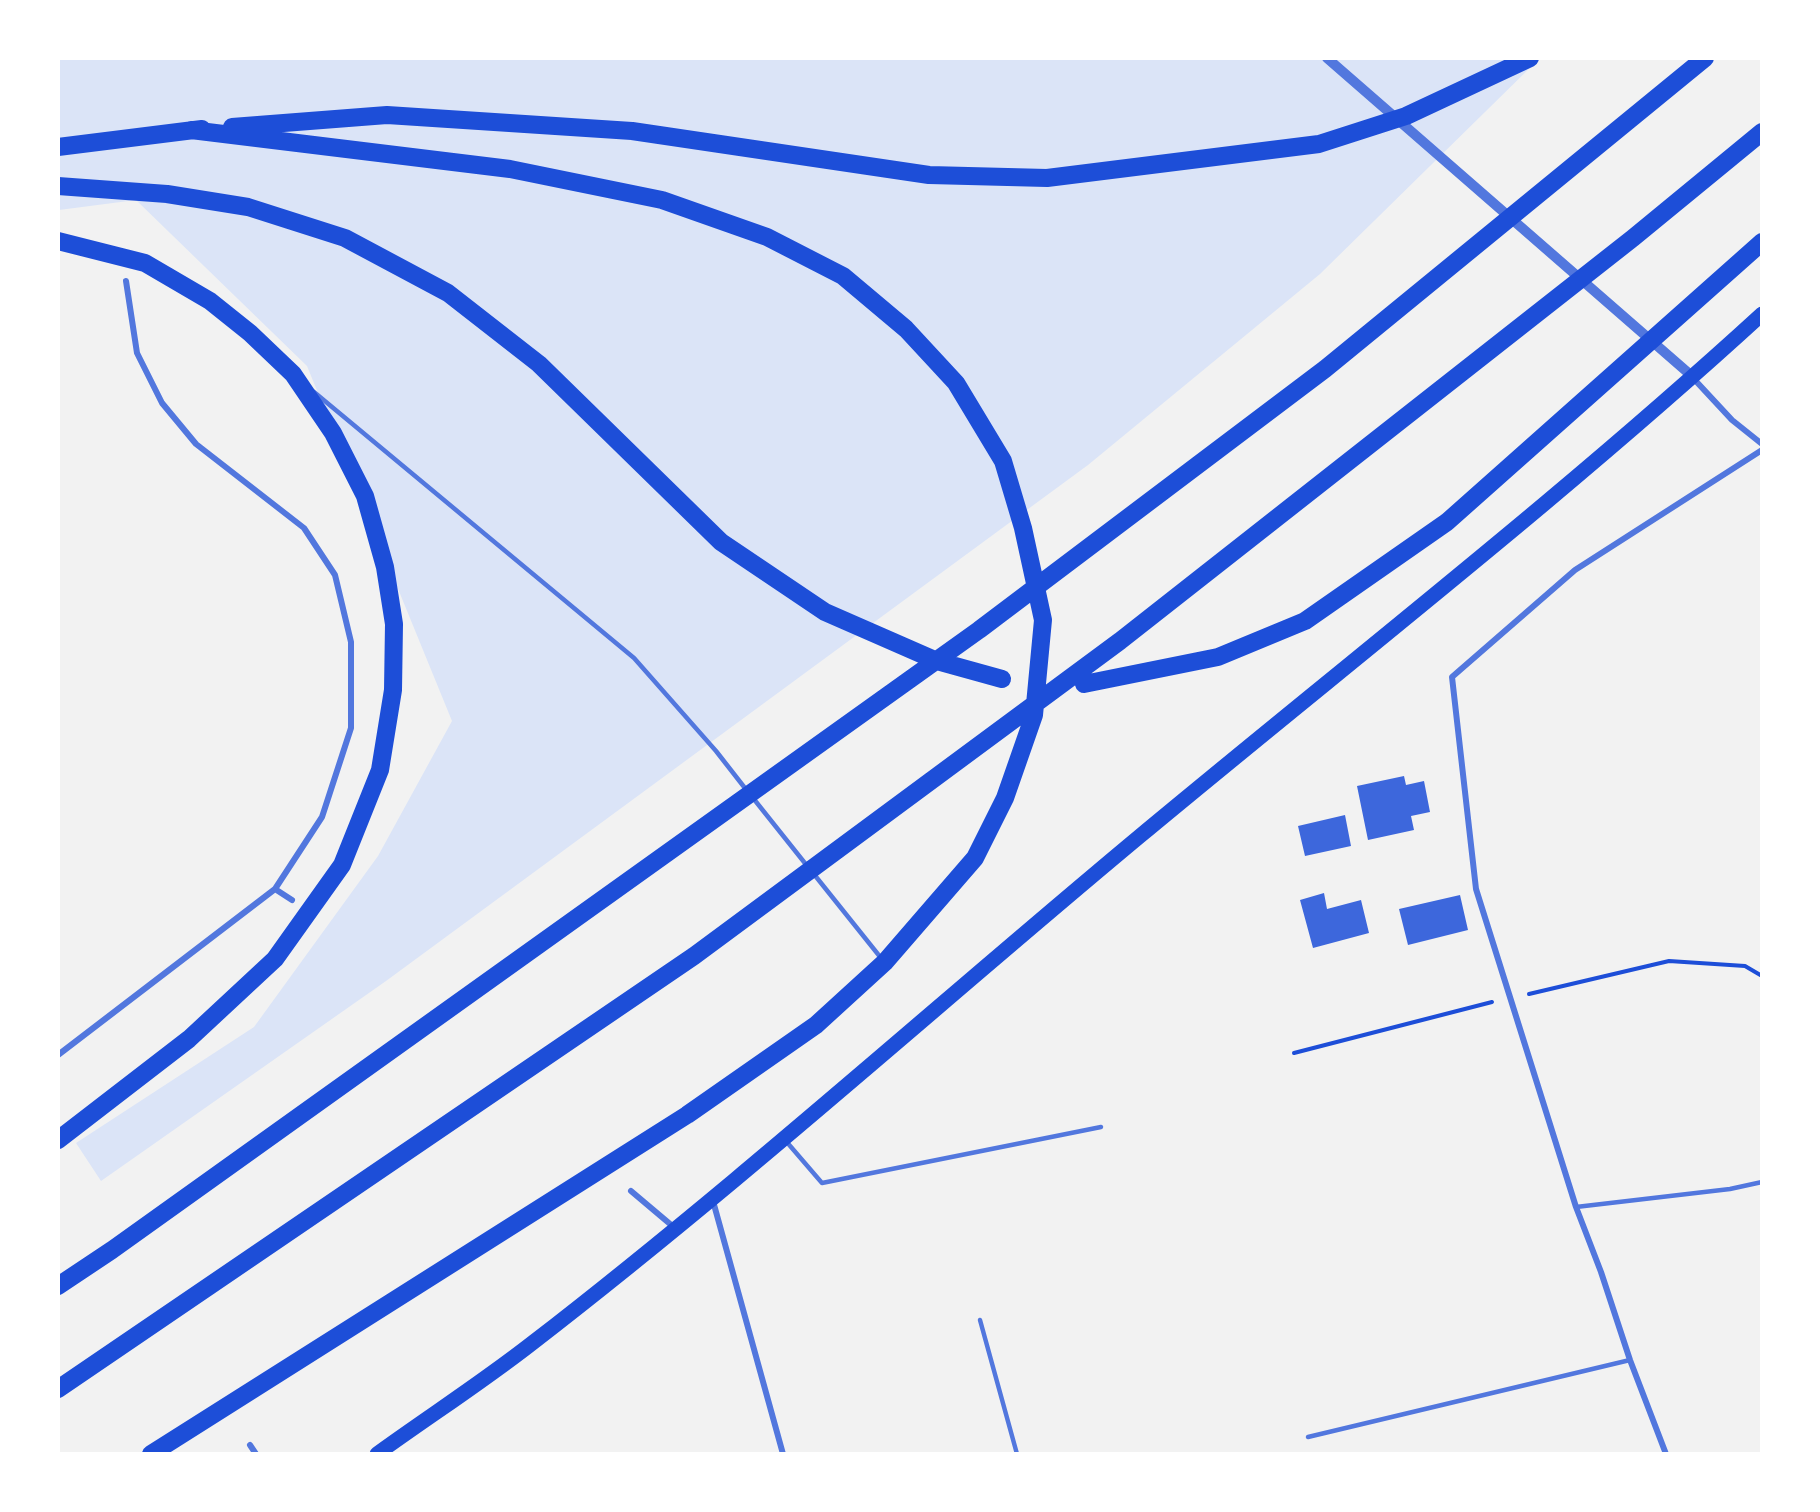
<!DOCTYPE html>
<html>
<head>
<meta charset="utf-8">
<style>
	body { margin:0 }
	#map { position:relative; width:1820px; height:1512px; overflow:hidden; background:#f2f2f2; font-family:Montserrat,sans-serif }
	canvas { display:block }
	.frame { position:absolute; inset:0; border:60px solid #fff; pointer-events:none }
</style>
</head>
<body>
<div id="map">
<canvas width="1820" height="1512"></canvas>
<div class="frame"></div>
</div>
<script>
const ctx = document.querySelector('canvas').getContext('2d');
ctx.lineJoin = 'round';
function fillPath(path, color) {
  ctx.fillStyle = color;
  ctx.fill(path, 'evenodd');
}
function strokePath(path, color, width, dash) {
  ctx.strokeStyle = color;
  ctx.lineWidth = width;
  ctx.lineCap = dash ? 'butt' : 'round';
  ctx.setLineDash(dash || []);
  ctx.stroke(path);
}
fillPath(new Path2D(`
	M58,59H1539L1320,274L1088,465L386,981L101,1181L76,1143L254,1027L378,856L452,721L307,366L136,200L59,210Z`), '#dbe4f7');
fillPath(new Path2D(`
	M1404,776L1406,785L1424,781L1430,812L1411,816L1414,830L1368,840L1357,786Z
	M1345,815L1351,846L1305,856L1298,826Z
	M1324,893L1327,909L1361,900L1369,933L1313,948L1300,900Z
	M1460,895L1468,930L1408,945L1399,909Z`), '#3d67dc');
strokePath(new Path2D(`
	M1529,994L1669,961L1745,966L1762,976
	M1294,1053L1492,1002`), '#1d4ed8', 4);
strokePath(new Path2D(`
	M314,392L634,658L716,751L748,792
	M753,798L808,867
	M813,873L881,958
	M785,1140L822,1183L1101,1127
	M1576,1207L1730,1189L1762,1182
	M980,1320L1017,1454
	M1308,1437L1630,1360`), '#5277de', 4.5);
strokePath(new Path2D(`
	M1693,378L1732,420L1762,444
	M275,889L292,900
	M58,1055L275,889L322,817L351,728V642L335,575L304,528L196,444L162,403L137,353L126,281
	M631,1191L676,1229
	M713,1201L783,1454
	M250,1445L256,1454
	M1666,1454L1630,1360L1601,1272L1576,1207L1476,889L1452,677L1575,570L1762,450`), '#5277de', 6);
strokePath(new Path2D(`
	M1327,58L1693,377`), '#5277de', 10);
strokePath(new Path2D(`
	M377,1454C428,1417 481,1383 531,1344C741,1182 937,1005 1140,836C1348,663 1562,497 1762,314`), '#1d4ed8', 15);
strokePath(new Path2D(`
	M232,127L387,115L632,131L929,175L1047,178L1319,144L1406,116L1530,58
	M58,147L202,129
	M58,186L167,194L248,207L345,238L448,293L539,364L721,542L825,612L937,661L1002,679
	M58,241L145,263L210,301L250,333L293,374L333,433L365,496L385,567L394,624L393,690L380,770L342,865L275,959L189,1039L58,1140
	M1084,684L1218,657L1305,621L1447,522L1762,242
	M58,1286L112,1250L979,630L1325,369L1705,58
	M58,1389L694,956L1120,641L1633,238L1762,132
	M151,1454L687,1115L816,1025L885,962L975,858L1005,798L1034,715L1043,620L1023,528L1003,461L956,383L906,329L843,276L767,237L662,200L510,169L191,130`), '#1d4ed8', 18);
</script>
</body>
</html>
